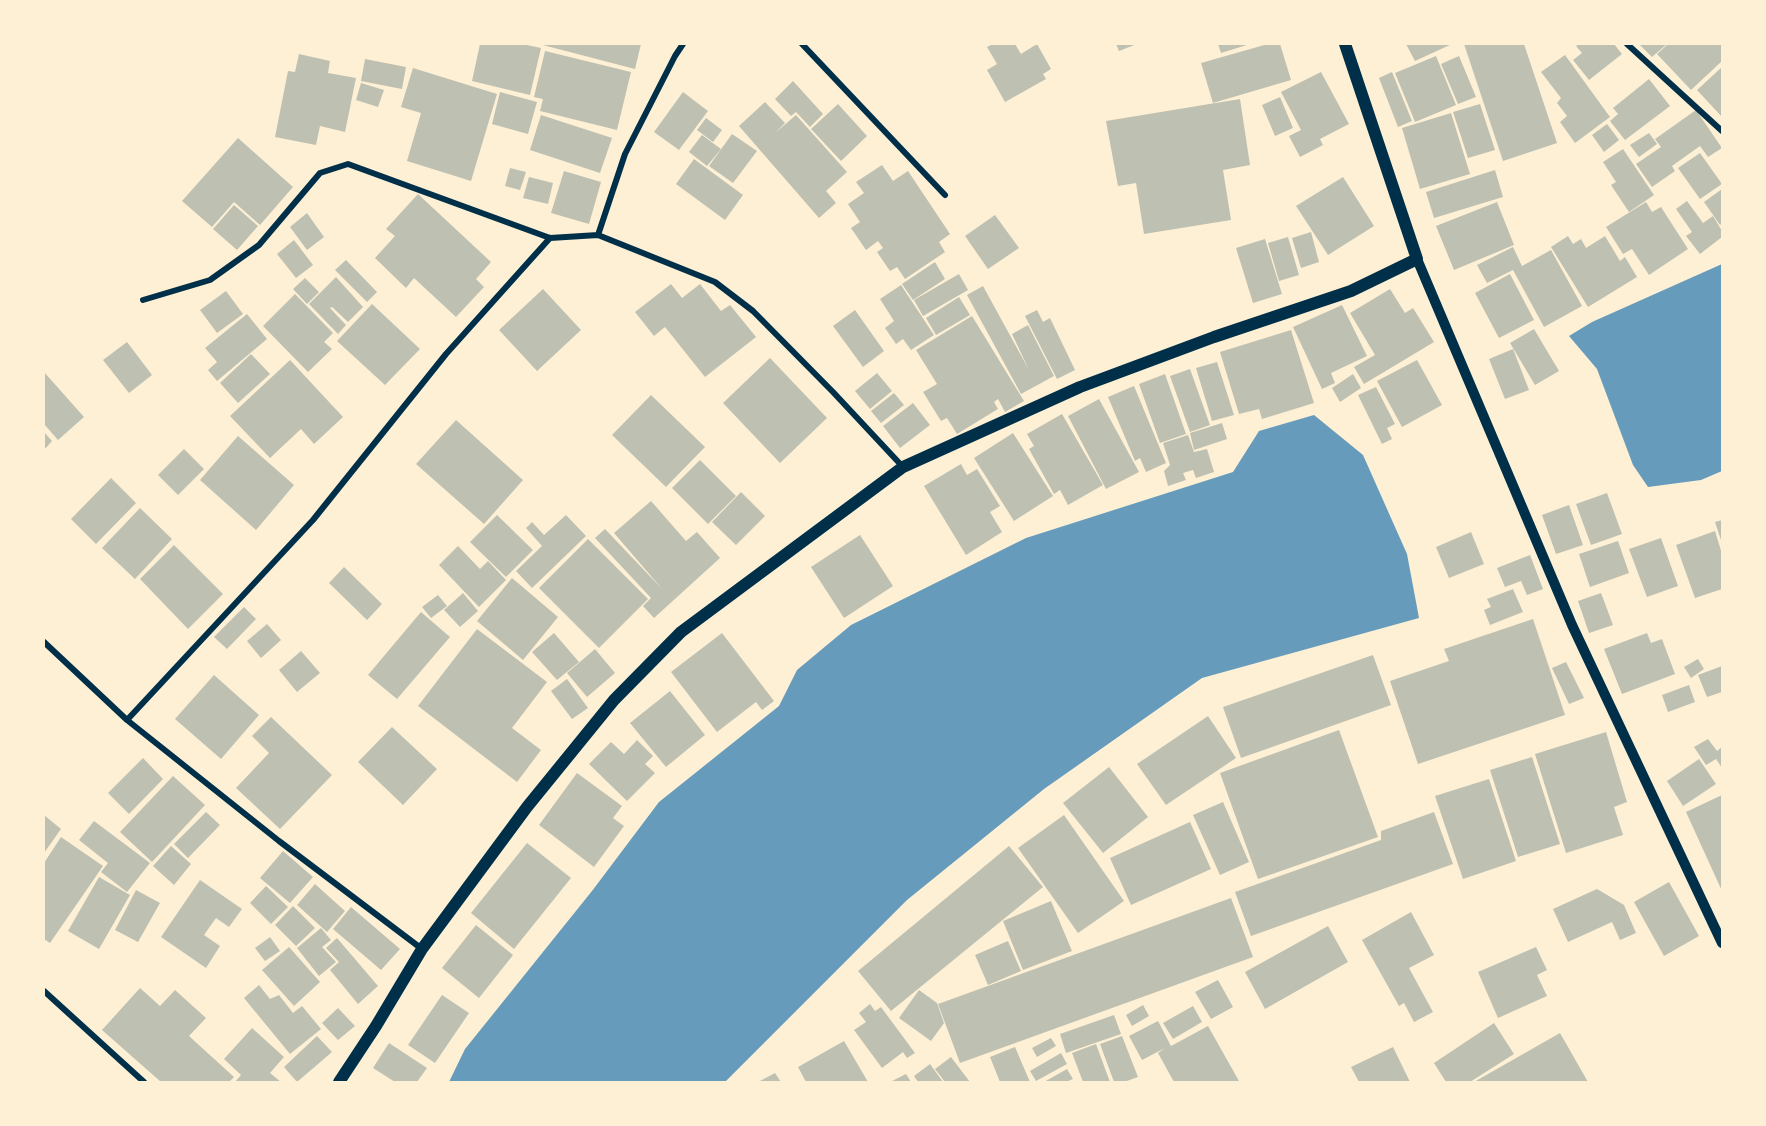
<!DOCTYPE html>
<html>
<head>
<meta charset="utf-8">
<style>
	body { margin:0 }
	#map { position:relative; width:1766px; height:1126px; overflow:hidden; background:#fdf0d5; font-family:"Nunito Sans",sans-serif }
	canvas { display:block }
	.frame { position:absolute; inset:0; border:45px solid #fdf0d5; pointer-events:none }
</style>
</head>
<body>
<div id="map">
<canvas width="1766" height="1126"></canvas>
<div class="frame"></div>
</div>
<script>
const ctx = document.querySelector('canvas').getContext('2d');
ctx.lineJoin = 'round';
function fillPath(path, color) {
  ctx.fillStyle = color;
  ctx.fill(path, 'evenodd');
}
function strokePath(path, color, width, dash) {
  ctx.strokeStyle = color;
  ctx.lineWidth = width;
  ctx.lineCap = dash ? 'butt' : 'round';
  ctx.setLineDash(dash || []);
  ctx.stroke(path);
}
fillPath(new Path2D(`
	M1722,264V471L1701,480L1648,487L1633,465L1597,369L1569,336L1592,322Z
	M1314,415L1363,455L1407,554L1419,618L1202,678L1044,789L907,900L725,1082H449L465,1049L592,891L659,802L779,706L797,670L851,625L1026,538L1233,472L1259,431Z`), '#669bbc');
fillPath(new Path2D(`
	M480,44H522L541,48L530,95L472,81Z
	M539,44H641L635,69Z
	M993,44H1015L1021,54L1037,44L1051,69L1043,74L1046,79L1005,102L987,70L997,64L987,47Z
	M1116,44H1137L1119,51Z
	M1218,44H1250L1221,53Z
	M1268,44H1280L1291,80L1213,103L1201,63Z
	M1406,44H1452L1415,61Z
	M1464,44H1524L1557,143L1503,161Z
	M1579,44H1614L1622,54L1589,80L1573,60L1582,53L1576,46Z
	M1639,44H1667L1652,57Z
	M1668,44H1722V61L1691,90L1657,54Z
	M545,51L631,72L617,130L540,111L543,99L534,97Z
	M299,54L330,61L328,73L356,78L345,132L320,126L316,145L275,137L288,71L295,72Z
	M1565,55L1610,117L1575,143L1560,122L1567,116L1557,103L1561,98L1541,72Z
	M1436,56L1456,105L1415,122L1395,73Z
	M1459,56L1476,97L1458,104L1441,64Z
	M365,59L406,67L402,89L361,81Z
	M1722,67V117L1697,90Z
	M413,68L497,94L471,181L407,161L421,113L401,107Z
	M1321,72L1349,124L1320,139L1323,145L1300,157L1289,136L1301,130L1281,92Z
	M1392,72L1412,121L1398,127L1379,78Z
	M1649,79L1670,106L1625,140L1610,121L1618,114L1613,108Z
	M793,81L823,114L810,127L796,112L791,116L775,99Z
	M361,83L384,90L378,107L356,100Z
	M500,92L537,102L528,134L492,124Z
	M683,92L708,111L679,150L654,132Z
	M1280,97L1293,128L1275,136L1262,105Z
	M1240,99L1250,165L1223,170L1231,220L1144,234L1136,183L1118,186L1106,121Z
	M765,102L785,123L775,133L796,115L847,172L826,191L836,203L819,218L739,126Z
	M838,104L867,136L841,161L811,129Z
	M1480,104L1495,150L1468,158L1453,112Z
	M1696,110L1722,148L1708,157L1700,146L1672,166L1675,171L1652,187L1636,164L1661,147L1655,139Z
	M1451,113L1470,174L1420,189L1402,128Z
	M541,115L612,138L600,173L530,150Z
	M706,118L722,130L713,142L697,130Z
	M1607,124L1619,140L1604,152L1592,135Z
	M1649,133L1657,144L1639,157L1630,145Z
	M732,134L757,151L733,183L709,166Z
	M702,135L721,149L707,166L689,152Z
	M238,138L293,187L260,225L234,202L212,227L182,201Z
	M1623,149L1654,195L1629,212L1611,185L1616,182L1603,162Z
	M1700,153L1722,184L1700,199L1678,168Z
	M694,159L743,195L725,220L676,184Z
	M882,165L893,181L908,171L950,234L939,242L945,252L905,279L897,267L890,271L877,252L883,248L878,241L866,250L851,228L860,222L848,204L864,193L856,182Z
	M510,168L526,172L520,190L505,186Z
	M1495,170L1503,197L1434,218L1426,192Z
	M564,171L601,182L589,224L551,213Z
	M529,177L553,183L548,204L523,198Z
	M1343,177L1374,226L1328,255L1296,206Z
	M1722,189V223L1720,225L1704,202Z
	M418,194L491,262L476,279L484,287L456,317L414,278L406,288L375,258L395,236L386,229Z
	M1687,201L1703,223L1713,216L1722,231V237L1700,254L1686,236L1692,232L1676,209Z
	M1497,202L1514,245L1454,270L1436,226Z
	M1646,202L1652,212L1661,207L1688,249L1649,275L1632,249L1623,254L1606,227Z
	M234,205L258,226L237,250L213,229Z
	M307,213L324,237L307,250L290,227Z
	M995,215L1019,248L988,269L965,236Z
	M1311,232L1319,262L1301,268L1292,238Z
	M1568,236L1573,244L1581,239L1586,248L1605,236L1620,261L1625,257L1637,277L1588,307L1551,247Z
	M1288,237L1299,275L1279,281L1268,243Z
	M1265,239L1282,294L1253,303L1236,248Z
	M294,240L313,265L296,278L277,254Z
	M1513,247L1522,266L1551,250L1582,306L1544,327L1513,270L1487,283L1477,265Z
	M346,260L377,292L367,302L335,270Z
	M935,262L945,279L913,300L902,284Z
	M959,274L968,290L923,316L914,300Z
	M1510,274L1534,320L1499,338L1475,293Z
	M336,277L363,307L348,322L332,307L330,308L346,325L338,334L309,304Z
	M305,278L319,292L307,304L293,289Z
	M671,284L682,298L700,284L721,311L730,305L756,337L705,377L665,327L654,336L635,312Z
	M901,285L934,335L911,350L903,339L896,344L885,328L894,321L880,299Z
	M983,286L1029,370L1012,334L1028,325L1054,376L1021,394L967,295Z
	M543,289L581,330L537,371L499,330Z
	M1390,289L1405,313L1413,308L1434,342L1364,384L1354,367L1375,355L1350,313Z
	M226,291L243,314L217,333L200,310Z
	M295,294L333,333L324,342L332,349L308,372L263,326Z
	M959,297L970,315L936,335L926,318Z
	M372,304L420,349L385,385L337,341Z
	M1342,305L1367,356L1331,373L1335,383L1322,389L1293,327Z
	M855,310L884,351L863,367L833,326Z
	M1037,310L1043,322L1050,318L1075,370L1057,379L1025,316Z
	M247,314L267,339L217,381L208,370L217,362L205,348Z
	M972,316L1024,401L1005,412L998,399L994,402L998,409L957,434L947,418L941,421L923,392L937,384L916,350Z
	M1534,329L1559,371L1535,385L1510,343Z
	M1291,330L1314,403L1262,419L1259,409L1239,414L1220,352Z
	M127,342L152,375L129,393L103,360Z
	M1513,349L1529,390L1505,399L1489,359Z
	M251,354L270,374L238,403L220,383Z
	M770,358L827,418L780,463L723,403Z
	M290,360L343,417L314,444L301,429L270,458L230,416Z
	M1417,360L1442,405L1402,427L1377,381Z
	M1217,362L1234,415L1212,421L1196,368Z
	M1190,369L1210,425L1190,432L1170,376Z
	M44,372L84,417L58,440L44,424Z
	M877,373L892,391L870,409L855,391Z
	M1165,374L1186,434L1160,443L1139,384Z
	M1353,374L1361,388L1340,402L1332,388Z
	M1134,386L1166,463L1146,472L1140,458L1135,461L1108,397Z
	M1376,387L1395,424L1387,428L1392,439L1382,444L1358,395Z
	M894,393L904,405L881,423L871,411Z
	M651,395L705,447L666,487L612,435Z
	M1099,399L1139,472L1106,489L1068,416Z
	M913,403L930,425L900,448L883,426Z
	M1062,414L1103,485L1068,505L1060,490L1054,494L1029,449L1034,446L1027,434Z
	M456,420L523,480L484,524L416,464Z
	M1222,423L1227,439L1194,450L1190,433Z
	M44,432L52,441L44,450Z
	M1013,433L1053,496L1014,521L974,458Z
	M1188,435L1194,452L1207,449L1214,472L1196,478L1193,470L1183,473L1186,480L1168,486L1164,471L1170,465L1163,443Z
	M238,436L294,485L256,530L200,480Z
	M184,449L204,469L178,495L158,475Z
	M700,460L736,496L708,524L672,488Z
	M961,464L967,475L977,469L1000,506L990,512L1002,532L966,555L924,486Z
	M111,478L136,503L96,544L71,519Z
	M741,492L765,516L736,545L712,522Z
	M1607,493L1622,534L1591,545L1576,504Z
	M651,501L686,541L697,532L720,558L654,618L643,606L651,598L595,538L605,529L663,590L614,533Z
	M1569,505L1583,545L1556,554L1542,515Z
	M140,508L172,539L135,579L102,548Z
	M497,515L533,550L506,577L470,542Z
	M566,515L586,536L532,588L516,571L542,546L526,528L532,522L544,535Z
	M1722,520V543L1715,522Z
	M1715,531L1722,554V589L1695,598L1676,545Z
	M1471,532L1484,564L1449,578L1436,547Z
	M860,535L893,586L844,618L811,567Z
	M1661,538L1678,586L1647,597L1629,549Z
	M588,539L648,599L599,648L539,588Z
	M1618,541L1629,573L1590,587L1579,554Z
	M174,545L223,594L188,629L140,579Z
	M458,546L480,569L488,561L506,580L479,607L439,565Z
	M1530,555L1543,589L1527,595L1521,581L1505,587L1497,568Z
	M344,567L382,604L367,620L329,583Z
	M512,578L558,617L523,660L477,621Z
	M1513,589L1523,612L1490,625L1484,610L1491,607L1487,599Z
	M463,593L478,611L460,627L444,610Z
	M1601,593L1613,625L1589,633L1578,601Z
	M438,595L447,606L431,618L422,607Z
	M244,607L256,619L227,649L214,637Z
	M421,612L450,637L397,699L368,675Z
	M1533,619L1565,715L1418,764L1390,681L1449,661L1444,649Z
	M267,624L281,640L261,658L247,641Z
	M477,629L547,682L512,728L541,750L517,782L418,706Z
	M554,633L579,662L557,680L532,652Z
	M722,633L774,701L762,710L756,702L717,732L671,672Z
	M1647,633L1651,643L1662,639L1675,674L1622,694L1604,649Z
	M595,649L615,673L587,697L567,673Z
	M301,651L320,673L297,692L279,670Z
	M1373,655L1391,705L1241,758L1223,707Z
	M1698,659L1704,669L1691,678L1684,667Z
	M1566,662L1584,698L1569,704L1552,668Z
	M1722,666V692L1707,697L1698,675Z
	M214,675L259,715L221,759L175,719Z
	M567,679L588,708L572,719L551,691Z
	M1689,685L1695,702L1668,712L1662,695Z
	M670,691L705,735L666,767L630,723Z
	M1208,716L1236,758L1166,805L1137,764Z
	M271,717L332,775L280,829L236,788L269,753L252,736Z
	M392,727L437,769L403,805L358,762Z
	M1339,730L1378,837L1258,879L1220,773Z
	M1606,732L1627,802L1614,807L1623,835L1566,853L1535,754Z
	M1708,739L1717,751L1722,747V768L1716,759L1706,765L1694,747Z
	M637,740L653,756L645,764L655,773L627,801L589,764L611,742L624,754Z
	M1532,757L1560,844L1518,857L1490,770Z
	M143,758L163,779L129,814L108,793Z
	M1699,759L1716,784L1683,806L1667,781Z
	M1109,767L1148,817L1103,853L1063,803Z
	M577,773L622,806L613,818L624,826L594,867L539,825Z
	M173,776L205,805L152,862L120,832Z
	M1489,779L1516,861L1463,879L1435,796Z
	M1722,795V891L1686,812Z
	M1223,802L1249,862L1220,875L1193,815Z
	M206,812L220,825L188,858L174,844Z
	M1434,812L1453,864L1251,936L1235,892L1381,840V831Z
	M44,815L61,829L44,853Z
	M1064,815L1124,901L1078,933L1018,848Z
	M94,821L150,863L127,892L101,872L108,863L79,840Z
	M1190,822L1211,869L1131,905L1110,858Z
	M61,837L103,866L50,943L44,939V863Z
	M527,843L571,878L514,949L471,913Z
	M171,846L191,864L174,885L153,866Z
	M1009,846L1043,887L891,1011L858,971Z
	M283,851L313,877L290,903L260,878Z
	M99,877L130,895L99,949L68,931Z
	M200,880L242,909L229,927L216,918L204,935L220,946L206,968L161,937Z
	M1669,882L1699,936L1664,956L1634,902Z
	M315,884L345,911L327,932L297,905Z
	M266,886L288,907L271,924L250,903Z
	M1597,889L1624,905L1636,933L1620,940L1612,922L1568,942L1553,909Z
	M136,890L160,903L138,942L115,930Z
	M1231,898L1253,957L960,1063L938,1004Z
	M1051,901L1072,951L1023,970L1003,921Z
	M293,906L315,928L296,946L275,925Z
	M351,907L400,949L381,970L333,929Z
	M1411,912L1434,955L1409,968L1433,1012L1414,1022L1404,1003L1399,1006L1362,940Z
	M476,925L513,955L479,998L442,968Z
	M1328,926L1348,962L1265,1009L1245,972Z
	M321,928L331,940L322,947L336,962L319,976L297,948Z
	M270,937L280,951L265,961L255,948Z
	M337,938L378,986L358,1004L330,970L339,962L326,948Z
	M1008,941L1021,971L988,985L975,955Z
	M289,947L320,982L294,1006L262,970Z
	M1536,947L1547,970L1537,975L1547,996L1498,1018L1478,972Z
	M1218,980L1233,1007L1211,1019L1195,992Z
	M259,985L270,999L279,995L293,1013L302,1006L321,1029L290,1054L244,998Z
	M140,988L160,1006L175,990L206,1018L189,1036L234,1077L229,1082H161L102,1030Z
	M919,990L937,1003L944,1023L931,1041L899,1018Z
	M442,995L469,1013L435,1063L408,1045Z
	M870,1004L875,1011L881,1007L915,1053L907,1058L903,1052L882,1068L854,1030L866,1022L859,1013Z
	M1143,1005L1149,1016L1132,1026L1126,1015Z
	M1193,1006L1202,1022L1173,1039L1163,1023Z
	M338,1008L355,1026L338,1040L322,1023Z
	M1114,1015L1121,1034L1066,1053L1060,1034Z
	M1158,1021L1171,1046L1208,1026L1239,1081L1236,1082H1174L1158,1053L1165,1048L1142,1060L1129,1036Z
	M1494,1023L1514,1054L1470,1082H1446L1434,1063Z
	M252,1028L284,1057L270,1073L281,1082H235L241,1075L224,1059Z
	M1560,1033L1588,1082H1474Z
	M317,1036L332,1052L297,1082L284,1067Z
	M1122,1036L1138,1077L1124,1082H1114L1100,1044Z
	M1051,1038L1056,1046L1037,1057L1032,1048Z
	M844,1041L868,1082H806L798,1067Z
	M389,1043L427,1068L417,1082H395L373,1068Z
	M1096,1044L1110,1082H1083L1072,1053Z
	M1015,1047L1030,1082H1000L990,1057Z
	M1393,1047L1410,1082H1359L1351,1067Z
	M1061,1053L1067,1064L1036,1081L1030,1071Z
	M951,1057L970,1082H945L935,1069Z
	M930,1064L943,1082H918L914,1076Z
	M1067,1069L1073,1079L1066,1082H1044Z
	M775,1073L781,1082H758Z
	M906,1074L911,1082H890Z`), '#bec0b2');
strokePath(new Path2D(`
	M802,44L945,195
	M1627,44L1722,131
	M598,235L625,154L675,56L683,44
	M143,300L210,280L259,245L320,173L348,164L550,238L598,235L715,282L753,311L833,392L903,467
	M44,642L127,720L279,841L422,949
	M127,720L313,520L446,354L550,238
	M44,991L144,1082`), '#003049', 6);
strokePath(new Path2D(`
	M1417,259L1572,625L1722,943`), '#003049', 10);
strokePath(new Path2D(`
	M339,1082L376,1026L422,949L527,807L614,700L681,632L903,467L1080,387L1214,337L1351,291L1417,259L1345,44`), '#003049', 12);
</script>
</body>
</html>
